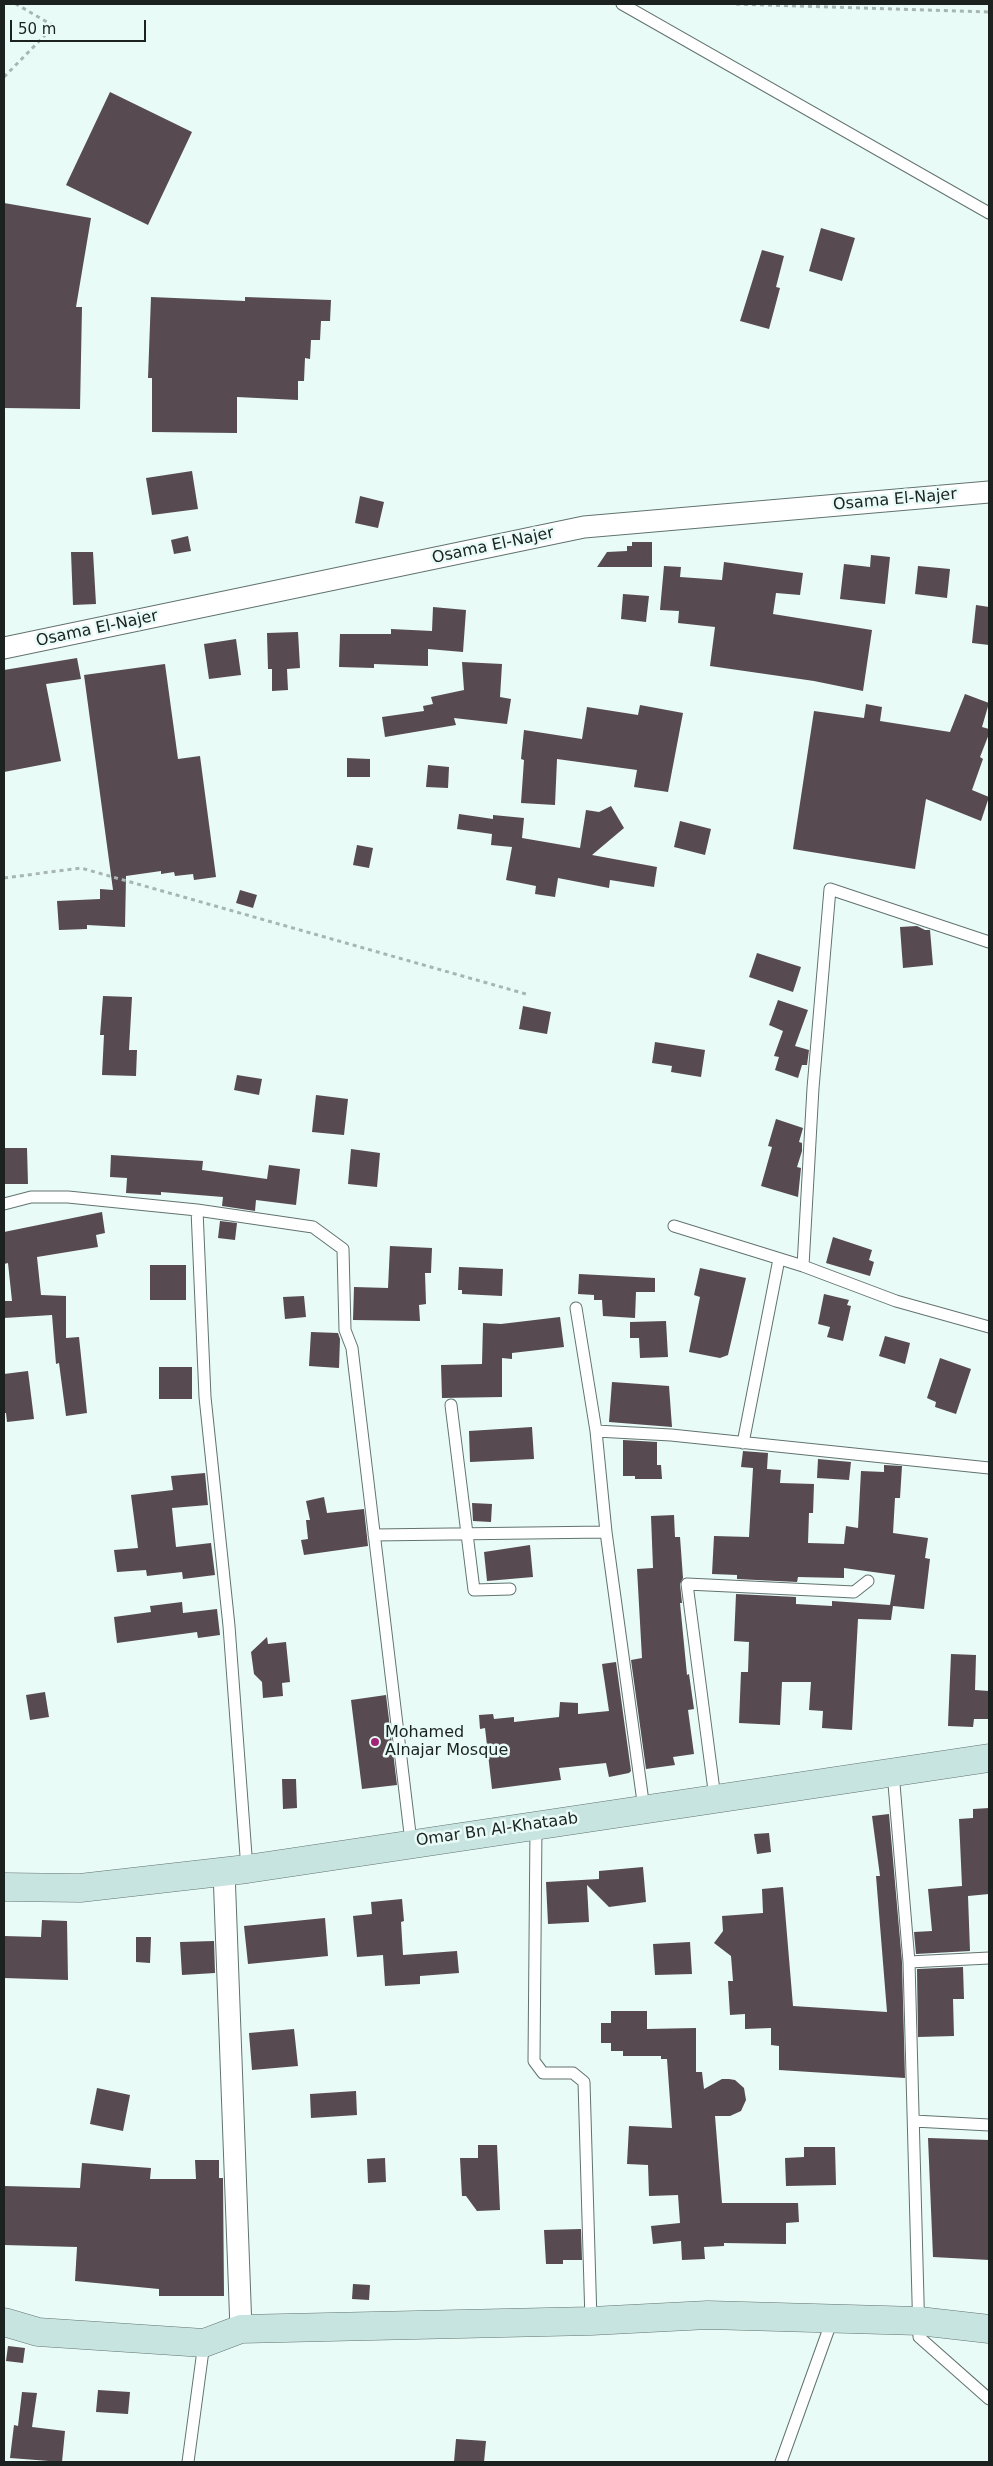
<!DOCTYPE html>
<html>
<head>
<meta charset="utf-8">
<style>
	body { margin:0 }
	#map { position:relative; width:993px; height:2466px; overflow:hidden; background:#e8fbf7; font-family:"DejaVu Sans",sans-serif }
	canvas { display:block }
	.frame { position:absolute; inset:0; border:5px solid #1b2220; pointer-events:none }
	.scale { position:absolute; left:10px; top:20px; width:136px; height:22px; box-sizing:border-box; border:2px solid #1b2220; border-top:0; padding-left:6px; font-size:15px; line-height:18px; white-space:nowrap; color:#1b2220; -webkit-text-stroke:4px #e8fbf7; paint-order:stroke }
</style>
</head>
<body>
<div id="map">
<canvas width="993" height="2466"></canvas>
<div class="frame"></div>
<div class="scale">50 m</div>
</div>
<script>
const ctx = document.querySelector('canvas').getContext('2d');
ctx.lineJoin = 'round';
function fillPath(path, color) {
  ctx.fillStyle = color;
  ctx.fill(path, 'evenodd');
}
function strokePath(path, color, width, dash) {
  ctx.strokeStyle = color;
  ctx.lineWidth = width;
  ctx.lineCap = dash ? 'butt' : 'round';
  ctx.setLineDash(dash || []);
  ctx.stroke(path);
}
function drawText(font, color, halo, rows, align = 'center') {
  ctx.font = font + ' "DejaVu Sans",sans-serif';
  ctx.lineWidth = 5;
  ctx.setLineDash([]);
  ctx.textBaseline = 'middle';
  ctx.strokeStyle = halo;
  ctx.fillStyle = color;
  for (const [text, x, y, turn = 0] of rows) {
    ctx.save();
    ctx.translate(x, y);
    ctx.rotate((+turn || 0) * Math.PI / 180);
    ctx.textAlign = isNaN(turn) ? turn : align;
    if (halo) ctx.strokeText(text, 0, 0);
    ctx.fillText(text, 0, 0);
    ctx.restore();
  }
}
fillPath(new Path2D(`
	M110,92L192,132L148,225L66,185Z
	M4,203L91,218L76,307H82L80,409L4,408Z
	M821,228L855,238L842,281L809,271Z
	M762,250L784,256L776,287L780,288L769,329L740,321Z
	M151,297L245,301V297L331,300L330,321H321L320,340H311L310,359L305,358L304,381H298V400L237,397V433L152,432V378H148Z
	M192,471L198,509L152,515L146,478Z
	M360,496L384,502L378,528L355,523Z
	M188,536L191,551L174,554L171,540Z
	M632,542H652V567H597L607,552L627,551V546H632Z
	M71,552H93L96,604L73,605Z
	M871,555L890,557L885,604L840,599L844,564L870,567Z
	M724,562L803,573L800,595L776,593L773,614L872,630L863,691L814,681L710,666L715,627L678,623L679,611L660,610L664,566L681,567L680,577L722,580Z
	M918,566L950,569L947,598L915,594Z
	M623,594L649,596L646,622L621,619Z
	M976,605L989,607V645L972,643Z
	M433,607L466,610L463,652L428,649V666L374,664V668L339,667L340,634H391V629L432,631Z
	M298,632L300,668L287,669L288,690L272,691V669H268L267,633Z
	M236,639L241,675L209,679L204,644Z
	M77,658L81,679L46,684L61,761L4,772V670Z
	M462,662L502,664L500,697L511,699L507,724L454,718L456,725L385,737L382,717L424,711L423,706L433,704L431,697L464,690Z
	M165,664L178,759L200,756L216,877L194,880L193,874L175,876L174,872L161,874V871L126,876L125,927L87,925V929L59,930L57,901L100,899V889L113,890L84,675Z
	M965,694L989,703L982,727L989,729V734L980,757L983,759L972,790L989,797L981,821L926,799L915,869L793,849L814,711L864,718L866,704L882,707L880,721L950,732Z
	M640,705L683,713L668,792L634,787L637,770L557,759L555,805L521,803L524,760L521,759L524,730L582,739L587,707L638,715Z
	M347,758L370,759V777H347Z
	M428,765L449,767L448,788L426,787Z
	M611,806L624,828L592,855L657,867L654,887L610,880L609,888L558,878L555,897L535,894L536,886L506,880L512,847L491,845L492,834L457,829L459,814L493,819V815L524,818L522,838L580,848L586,810L599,812Z
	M680,821L711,829L705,855L674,847Z
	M357,845L373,848L369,868L353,865Z
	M240,890L257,895L253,908L236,903Z
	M917,926L925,930H930L933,965L903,968L900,927Z
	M757,953L801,967L793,992L749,977Z
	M103,996L132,997L129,1050H137L136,1076L102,1075L104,1035H100Z
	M778,1000L808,1010L795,1046L809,1050L807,1065H802L798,1078L775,1070L779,1057L774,1056L783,1031L769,1025Z
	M523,1006L551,1012L547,1034L519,1029Z
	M655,1042L705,1050L701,1077L671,1072L672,1066L652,1063Z
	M237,1075L262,1079L259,1095L234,1090Z
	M316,1095L348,1099L344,1135L312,1132Z
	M776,1119L803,1128L799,1142L802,1143V1151L797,1167L801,1168L798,1197L761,1186L772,1147L768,1146Z
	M4,1148H27L28,1184H4Z
	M351,1149L380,1153L377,1187L348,1184Z
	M111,1155L203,1161L202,1170L267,1179L269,1165L300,1169L296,1205L256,1200L255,1211L222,1206L223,1197L161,1192V1195L126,1193L127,1178L110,1177Z
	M102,1212L105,1233L96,1235L98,1247L37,1257L41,1295L66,1296V1338L79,1337L87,1413L66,1416L59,1363L56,1364L52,1315L4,1318V1301H12L8,1263L4,1264V1232Z
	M220,1221L237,1223L235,1240L218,1238Z
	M833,1237L872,1250L869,1260L874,1262L870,1276L826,1263Z
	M390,1246L432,1248L431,1273H425L426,1304L419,1305L420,1321L353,1320L354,1287L388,1288Z
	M150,1265H186V1300H150Z
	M459,1267L503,1269L502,1296L462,1294V1290H458Z
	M700,1268L746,1278L728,1355L720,1358L689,1352L700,1297L694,1295Z
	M579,1274L655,1278V1292H636L635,1318L603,1316L602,1300H594V1295L578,1294Z
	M824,1294L849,1300L847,1305L851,1306L843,1341L827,1337L830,1327L818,1324Z
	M304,1296L306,1317L285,1319L283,1297Z
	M560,1317L564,1347L512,1353V1359L502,1358V1397L442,1398L441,1365L482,1364L483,1323L501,1324Z
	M666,1321L668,1357L640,1358L639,1338H630V1322Z
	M311,1332L338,1333L340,1339L339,1368L309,1366Z
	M885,1336L910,1343L905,1364L879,1356Z
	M940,1358L971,1369L956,1414L935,1407L936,1402L927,1398Z
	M159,1367H192V1399H159Z
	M28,1371L34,1419L7,1422L6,1413H4V1374Z
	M612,1382L669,1386L672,1427L609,1422Z
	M532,1427L534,1459L470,1462L469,1431Z
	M623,1440L657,1442V1465H661L662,1479H635V1476H623Z
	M743,1451L768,1453L767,1469L781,1470L780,1483L814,1484L813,1513H809L808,1543L844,1544L846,1526L858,1528L861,1471L884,1472V1465L902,1466L900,1498H895L893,1533L928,1538L925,1558L930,1559L924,1609L893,1606L891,1620L858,1619L852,1730L822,1728L823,1711L809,1710L811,1682H782L780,1725L739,1723L741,1672H748L749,1642L734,1641L736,1594L796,1597V1604L832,1606V1601L890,1605L895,1575L844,1568V1578L798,1577L797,1582L737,1579V1575L712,1574L714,1536L749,1537L753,1468L741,1467Z
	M818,1459L851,1462L849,1480L817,1478Z
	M205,1473L208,1505L172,1508L176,1547L211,1543L215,1575L183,1579L182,1572L147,1576L146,1570L117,1572L114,1550L138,1548L131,1495L173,1490L171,1476Z
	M324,1497L327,1513L364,1509L368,1546L304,1555L301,1540L308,1539L306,1520H310L306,1501Z
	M472,1503L492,1504L491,1522L473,1521Z
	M674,1515L675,1537H680L683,1578L680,1584L682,1603H680L687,1675L689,1674L694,1709L688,1710L694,1754L673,1757L675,1765L646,1769L631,1660L642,1658L637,1569L653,1568L651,1516Z
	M530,1545L533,1577L487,1581L484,1552Z
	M182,1602L183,1613L217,1609L220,1635L198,1638L197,1632L117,1643L114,1617L151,1612L150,1606Z
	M267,1637L268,1644L286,1642L290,1682L282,1683L283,1696L263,1698L262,1682L254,1674L251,1652Z
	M951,1654L976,1655L975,1690L989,1691L988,1719H974L973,1727L948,1726Z
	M616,1662L631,1771L629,1773L609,1777L606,1763L559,1768L561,1780L492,1789L485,1728L480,1729L479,1715L493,1714L494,1719L514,1717V1722L559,1717L560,1702L578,1703V1714L609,1711L602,1664Z
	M45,1692L49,1717L30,1720L26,1695Z
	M386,1695L397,1785L362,1789L351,1700Z
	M282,1779H296L297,1808L283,1809Z
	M989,1808V1894L968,1896L970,1951L916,1954L914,1932L932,1931L928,1889L962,1886L959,1819L973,1818V1809Z
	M889,1814L902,1962L905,2078L779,2070V2046L771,2045V2028L745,2029V2014L730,2015L728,1981H733L731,1956L714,1943L723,1931L722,1916L763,1913L762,1889L783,1887L793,2006L887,2012L876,1876H880L872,1816Z
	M769,1833L771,1852L757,1854L754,1834Z
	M643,1867L646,1902L609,1907L587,1885L589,1922L548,1924L546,1882L599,1879V1871Z
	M402,1899L404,1921L401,1922L403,1955L457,1951L459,1973L420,1976V1984L385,1986L383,1955L357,1957L353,1916L372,1914L371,1902Z
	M325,1918L328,1956L248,1964L244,1926Z
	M42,1920L67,1921L68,1980L4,1978V1936L41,1937Z
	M136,1937H151L150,1963L136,1962Z
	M214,1941L215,1973L182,1975L180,1942Z
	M690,1942L692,1974L655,1975L653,1944Z
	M963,1967L964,1999H953L954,2036L918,2037L917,1969Z
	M611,2011H647V2029L696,2028V2072H702L704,2089L722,2079H729L735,2080L744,2088L746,2100L741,2111L730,2116H715L722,2203H798L799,2222L786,2223V2244L724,2243V2246L704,2247L705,2259L682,2260L681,2241L653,2244L651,2226L680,2223L678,2195L649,2196L648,2165L627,2164L629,2126L672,2128L667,2059H661V2056H623V2051H611V2043H601V2023H611Z
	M294,2029L298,2066L252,2070L249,2033Z
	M97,2088L130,2095L123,2131L90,2124Z
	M356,2091L357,2115L311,2118L310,2094Z
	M928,2138L989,2140V2260L933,2257Z
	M478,2145H497L500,2210L477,2211L466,2196H462L460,2158H478Z
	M804,2147H835L836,2185L786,2186L785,2158L804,2157Z
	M385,2158L386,2182L368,2183L367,2159Z
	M195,2160H219V2178H223L224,2296H159V2289L75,2281L77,2247L4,2245V2186L80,2188L82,2163L151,2168L150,2179H196Z
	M581,2229L582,2260H563V2264H546L544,2230Z
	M353,2284L370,2285L369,2300L352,2299Z
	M8,2346L25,2348L23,2363L6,2361Z
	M98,2390L130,2392L128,2414L96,2412Z
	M22,2392L37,2393L32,2427L65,2431L62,2462L10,2458L14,2425L18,2426Z
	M456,2439L486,2441L484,2462H454Z`), '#574a50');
const lane = new Path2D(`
	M622,4L989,213
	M4,1204L31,1197H68L197,1210L313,1227L343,1249L345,1330L352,1348L411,1842
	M197,1210L205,1397L229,1626L247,1869
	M674,1226L803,1266L896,1301L989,1327
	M803,1266L813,1088L830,889L989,942
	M576,1308L596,1431L606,1532L644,1809
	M451,1405L474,1590L510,1589
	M596,1431L671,1435L989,1468
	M743,1443L779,1259
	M374,1535L606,1532
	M893,1772L909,1962L919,2337L989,2399
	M715,1798L687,1584L854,1592L868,1581
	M536,1826L534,2061L543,2073H573L584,2082L591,2321
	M909,1962L989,1958
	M914,2121L989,2125
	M188,2462L204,2343
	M781,2462L832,2320`);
const street = new Path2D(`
	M4,648L584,527L989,492
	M224,1871L241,2329`);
const secondary = new Path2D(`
	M4,1887L80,1888L247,1869L989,1758
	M4,2322L38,2332L204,2343L241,2329L591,2321L708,2315L919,2321L989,2329`);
strokePath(lane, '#62736f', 13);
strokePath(street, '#62736f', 23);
strokePath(secondary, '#62736f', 29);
strokePath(new Path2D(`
	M736,4L989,12
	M4,77L54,26L16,4
	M4,878L81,868L526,994`), '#a7b6b2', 3, [4, 4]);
strokePath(lane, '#fff', 11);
strokePath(street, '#fff', 21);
strokePath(secondary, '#c8e4e0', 28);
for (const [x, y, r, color] of [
	[375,1742,5,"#a22477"]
]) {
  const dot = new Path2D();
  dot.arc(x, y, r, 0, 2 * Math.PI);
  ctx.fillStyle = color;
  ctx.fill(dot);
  strokePath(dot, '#e8fbf7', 2);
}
drawText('16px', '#1b2220', '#e8fbf7', [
	["Osama El-Najer",895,500,-5],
	["Osama El-Najer",493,546,-12],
	["Osama El-Najer",97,629,-12],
	["Omar Bn Al-Khataab",497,1830,-8]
]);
drawText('16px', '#1b2220', '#e8fbf7', [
	["Mohamed",385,1733],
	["Alnajar Mosque",385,1751]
], 'left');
</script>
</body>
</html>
